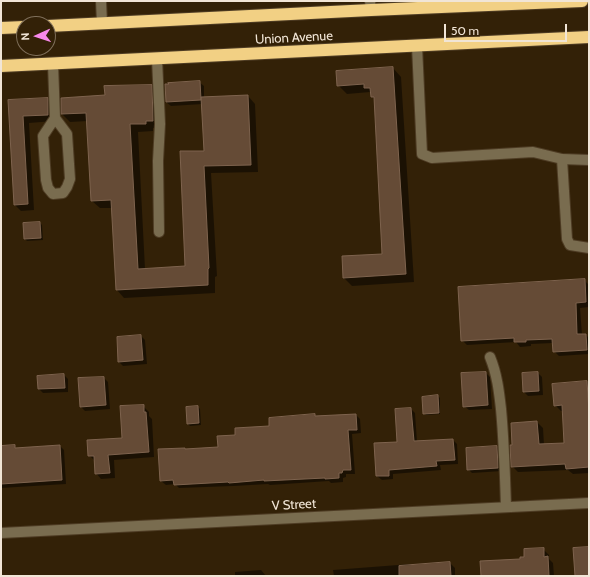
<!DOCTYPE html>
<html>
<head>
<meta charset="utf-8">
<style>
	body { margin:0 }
	#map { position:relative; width:590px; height:577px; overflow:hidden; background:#332107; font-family:Cabin,sans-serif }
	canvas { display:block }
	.frame { position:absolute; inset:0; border:2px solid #f1e5d6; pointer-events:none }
	.north { position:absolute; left:16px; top:16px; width:40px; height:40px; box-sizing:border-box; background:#332107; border:1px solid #7f6f5a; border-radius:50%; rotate:267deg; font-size:11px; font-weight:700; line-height:16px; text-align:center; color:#f1e5d6 }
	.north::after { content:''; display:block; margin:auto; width:14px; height:18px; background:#f888e9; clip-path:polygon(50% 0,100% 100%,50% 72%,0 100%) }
	.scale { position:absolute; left:444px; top:24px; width:123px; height:18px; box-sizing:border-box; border:2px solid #f1e5d6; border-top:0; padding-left:5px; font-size:12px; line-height:14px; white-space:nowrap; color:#f1e5d6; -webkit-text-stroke:3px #332107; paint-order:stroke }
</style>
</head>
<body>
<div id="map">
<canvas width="590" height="577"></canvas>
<div class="frame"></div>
<div class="north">N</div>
<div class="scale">50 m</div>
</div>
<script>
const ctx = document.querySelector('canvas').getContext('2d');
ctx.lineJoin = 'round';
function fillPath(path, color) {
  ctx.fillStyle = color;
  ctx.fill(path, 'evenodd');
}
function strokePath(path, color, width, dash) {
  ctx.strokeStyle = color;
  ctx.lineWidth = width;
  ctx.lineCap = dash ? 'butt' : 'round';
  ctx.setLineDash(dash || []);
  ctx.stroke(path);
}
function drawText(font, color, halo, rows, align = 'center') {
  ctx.font = font + ' Cabin,sans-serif';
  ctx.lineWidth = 3.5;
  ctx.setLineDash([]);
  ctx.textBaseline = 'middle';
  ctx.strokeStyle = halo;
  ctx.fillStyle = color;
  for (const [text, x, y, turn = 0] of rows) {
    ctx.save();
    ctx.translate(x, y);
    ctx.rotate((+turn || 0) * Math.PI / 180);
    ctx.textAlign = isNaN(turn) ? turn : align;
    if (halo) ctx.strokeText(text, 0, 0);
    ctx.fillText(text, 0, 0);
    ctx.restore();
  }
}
fillPath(new Path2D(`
	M393,68L401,77L414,282L352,286L344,278L383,255L375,100L372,96V94L370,92L347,94L338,85Z
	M199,82L204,86V98L248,96L255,104L258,172L211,173L217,276L215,277V293L124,298L117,290L112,208H100L92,201L88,121L70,122L62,114L106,96L151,86L159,93L161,128H153V131L138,132L145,269L186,267L205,152L203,104L171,106L166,102Z
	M47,99L54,106V121L29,123L34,210L21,211L15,205L9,101Z
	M40,223L42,225L43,240L27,241L25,239L24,224Z
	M584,280L589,285V307L580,308L582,335H586L589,338V354L559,356L554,351L553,343L531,344V346L520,347L516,342L467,345L462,340Z
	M141,336L145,340L147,364L123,366L119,362L118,337Z
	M486,373L490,377L492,409L469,410L464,406L462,374Z
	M538,373L542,377L543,395L528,396L524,392Z
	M64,375L68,379V392L43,393L39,389Z
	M104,378L108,382L110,409L85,411L81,407Z
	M587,382L589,384V473L573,474L568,470L518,472L512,466L537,422L543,428L544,445L565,444L563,411H561L555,405Z
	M438,396L440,398V414L426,415L424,413Z
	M143,406L149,412V416L152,419L154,457L114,460L115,478L101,479L96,473L95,461L89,455L123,439Z
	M198,407L200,409L201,425L190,426L188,424Z
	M411,409L415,413L417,442L453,440L457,444L458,464L440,465L441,470L393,474V479L382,480L377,476L398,442L396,410Z
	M356,415L360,419L361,433L352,434L355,474H346V477L343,478V482L331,483L329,481L270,485L268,484L234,486H233L179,488L175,484L166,485L161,481L186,450L219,448L237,436L270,427L316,417Z
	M14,446L17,449L60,446L64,450L66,484L1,488V447Z
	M497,447L501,451L502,471L472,473L468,469Z
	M543,549L549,555V559L553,563L554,576H482L521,560Z
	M450,563L455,568V576H334L333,570L411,564L412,566Z
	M261,570L266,576H224L235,575V572Z`), '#0007');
const building = new Path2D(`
	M393,67L406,274L343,278L342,256L382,254L374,97H371L370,88H364V84L337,86L336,71Z
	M200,81L201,100L166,102L165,84H169L168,83Z
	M152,85L153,121H146V124H130L138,269L185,266L180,151H204L201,97L248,95L251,165L204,166L209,268L208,269V285L116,290L111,200L91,201L86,113L61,114V98L105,95L104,86Z
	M48,98V115L23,116L28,204L14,205L8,100Z
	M40,222L41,238L24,239L23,223Z
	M585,279L586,302L576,303L577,334H586L587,350L553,352L552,339L526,340V342H514V338L461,341L458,287Z
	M141,335L143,360L118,362L117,337Z
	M486,372L488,405L463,407L461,373Z
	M538,372L539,391L523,392L522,373Z
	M64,374L65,388L38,389L37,376Z
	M104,377L106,405L80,407L78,378Z
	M587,381L589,412V467L566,469L565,464L511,467L510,445H512L511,423L537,421L539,444L564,443L562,405L554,406L552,384Z
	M438,395L439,413L423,414L422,397Z
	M144,405V412H146L149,452L108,455L110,473L95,474L94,456H88L87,440L122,438L120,406Z
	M198,406L199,423L187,424L186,407Z
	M411,408L414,441L453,439L455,460L436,461L437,466L389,470V476H376L374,443L397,442L395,409Z
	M315,414V416L356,414L357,430H348L351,470H343L342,473H339V478L325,479V478L264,481V480L229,483L228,482L174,485L173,480L160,481L158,449L185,448V449L218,447L217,436L235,435V428L269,426V418Z
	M15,445V448L60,445L62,480L1,484V446Z
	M497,446L498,468L467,470L466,448Z
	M589,547V576H575L573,548Z
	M544,548V557L548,556L549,576H481L480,561L520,559V557H524V549Z
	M450,562L451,576H399V566Z`);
fillPath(building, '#654b36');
strokePath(building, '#7e634e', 1);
const minor = new Path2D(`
	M101,1L102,23
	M370,1L371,10
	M417,46L422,154L432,158L533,152L562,159L589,160
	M157,59L160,124L158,161L159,232
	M53,64L55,118L67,134L70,179L67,187L63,193L53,194L48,188L46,180L43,136L55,118
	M562,159L567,239L570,245L589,248
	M490,357C497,374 499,391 501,409C504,441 505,474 506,507
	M1,533L589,503`);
const highway = new Path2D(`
	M48,26L371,10L582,1
	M1,28L24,27
	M1,66L589,37`);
strokePath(minor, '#4e3c24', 12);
strokePath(highway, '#4e3c24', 14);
strokePath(minor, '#796c4f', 10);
strokePath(highway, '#f2d084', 12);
drawText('13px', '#f1e5d6', '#332107', [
	["Union Avenue",294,38,-3],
	["V Street",294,505,-3]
]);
</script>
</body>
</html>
